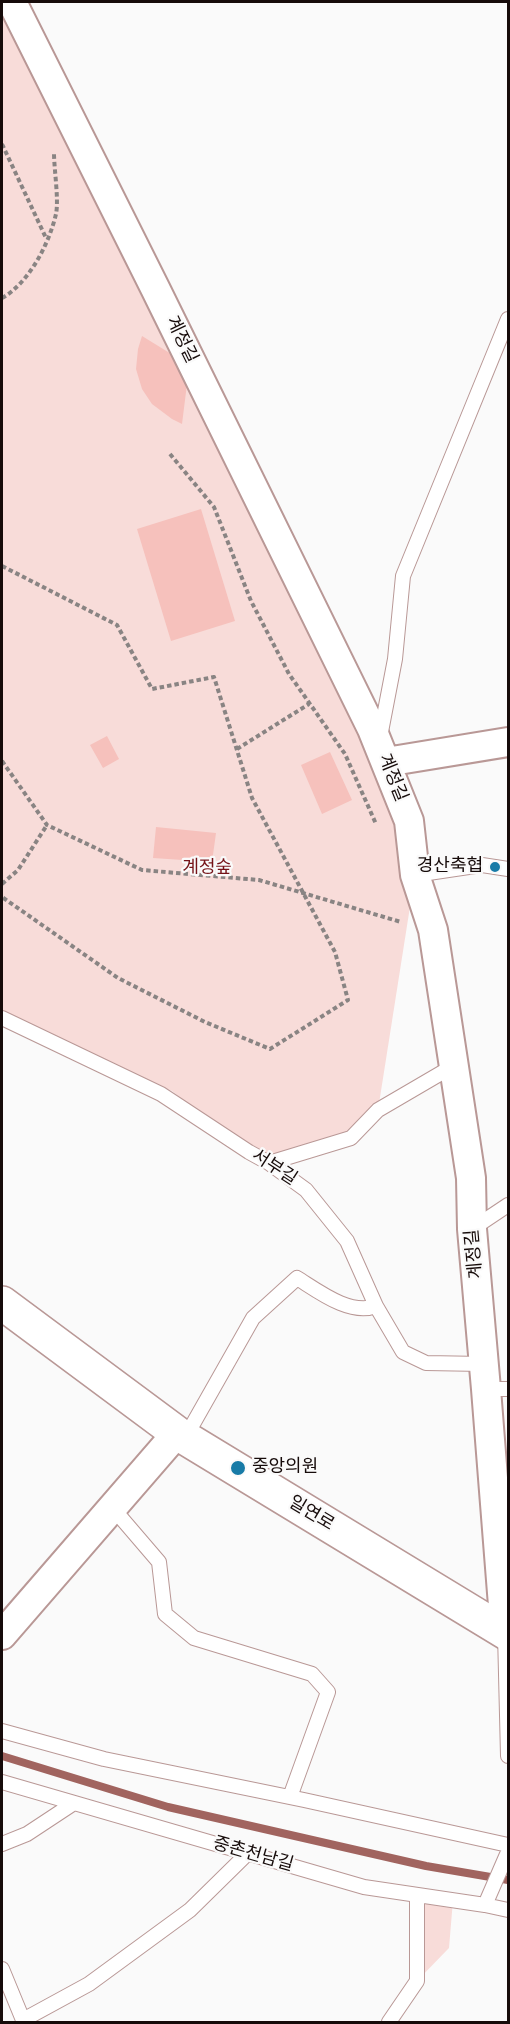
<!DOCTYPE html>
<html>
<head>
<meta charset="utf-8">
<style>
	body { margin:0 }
	#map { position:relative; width:510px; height:2024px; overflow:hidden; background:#fafafa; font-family:Jost,sans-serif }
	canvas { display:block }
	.frame { position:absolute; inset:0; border:3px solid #160b0a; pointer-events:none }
</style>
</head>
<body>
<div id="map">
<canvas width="510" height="2024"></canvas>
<div class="frame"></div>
</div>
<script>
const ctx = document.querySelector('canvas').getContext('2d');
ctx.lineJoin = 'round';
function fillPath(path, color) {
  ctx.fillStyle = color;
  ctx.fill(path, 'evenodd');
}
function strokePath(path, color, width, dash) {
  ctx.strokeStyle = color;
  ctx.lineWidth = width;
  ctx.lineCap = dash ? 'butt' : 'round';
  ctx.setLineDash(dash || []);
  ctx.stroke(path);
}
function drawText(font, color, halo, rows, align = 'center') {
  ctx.font = font + ' Jost,"Noto Sans KR",sans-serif';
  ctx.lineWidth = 4.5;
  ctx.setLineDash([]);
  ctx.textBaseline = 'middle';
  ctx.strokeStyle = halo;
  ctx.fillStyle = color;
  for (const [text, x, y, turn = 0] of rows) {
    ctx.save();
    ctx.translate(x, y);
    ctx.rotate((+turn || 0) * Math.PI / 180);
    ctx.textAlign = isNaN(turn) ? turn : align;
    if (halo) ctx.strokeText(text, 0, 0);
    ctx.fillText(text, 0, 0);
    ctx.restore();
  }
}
fillPath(new Path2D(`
	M2,2L372,729L415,875L378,1110L351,1138L269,1163L249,1152L172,1091L2,1015Z
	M417,1895L453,1900L449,1948L417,1981Z`), '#f8dcd9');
strokePath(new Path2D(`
	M2,1756L168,1807L426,1866L508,1880`), '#a1645f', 8);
fillPath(new Path2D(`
	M142,336L181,360L188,376L182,424L172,419L152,404L142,389L136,369L138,349Z
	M201,509L235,621L171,641L137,529Z
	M107,736L119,759L103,768L90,745Z
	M330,752L352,800L322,814L301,765Z
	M156,827L216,833L212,862L153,858Z`), '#f6c1bc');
const service = new Path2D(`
	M380,737L395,659L403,576L508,319
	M415,875L482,865L508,869
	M2,1018L161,1094L249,1152L269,1163L306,1190L347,1241L376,1306L403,1352L426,1363L483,1364
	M269,1163L351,1138L378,1110L455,1065
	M472,1229L508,1205
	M486,1389H508
	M185,1438L253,1318L297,1278C318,1291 350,1316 376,1306
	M111,1506L159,1562L165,1614L194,1638L312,1674L328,1692L290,1797
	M505,1633L508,1756
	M2,1731L104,1759L304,1800L508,1845
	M2,1782L364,1887L485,1905L508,1910
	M2,1844L27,1834L74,1803
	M485,1905L508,1852
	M2,1969L23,2020
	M24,2022L23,2020L89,1984L190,1910L248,1853
	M389,2022L417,1981V1895`);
const minor = new Path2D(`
	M12,2L155,288L372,729L409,821L415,875L433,930L471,1178L472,1229L486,1389L505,1631
	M386,762L508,742
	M2,1635L177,1433`);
const tertiary = new Path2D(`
	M2,1303L177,1433L508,1634`);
strokePath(service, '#b99896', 16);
strokePath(minor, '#b99896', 32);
strokePath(tertiary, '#b99896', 36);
strokePath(new Path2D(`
	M2,144L46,238
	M2,298C29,283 49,244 56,214C59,200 54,169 54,153
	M170,454L214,507L251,601L289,674L345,754L376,824
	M2,566L117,625L152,689L214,677L252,798L335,952L348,1000L270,1049L205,1022L118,978L2,897
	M237,749L309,704
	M2,761L47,825L142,870L259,880L401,922
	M2,884L18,870L47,825`), '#898483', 4, [4.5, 3]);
strokePath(service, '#fff', 14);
strokePath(minor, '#fff', 28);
strokePath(tertiary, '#fff', 33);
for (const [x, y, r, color] of [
	[495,867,6,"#187ba7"],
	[238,1468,8,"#187ba7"]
]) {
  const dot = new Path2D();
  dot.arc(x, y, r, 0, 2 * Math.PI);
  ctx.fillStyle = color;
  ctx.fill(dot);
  strokePath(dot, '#fafafa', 2);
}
drawText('18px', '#160b0a', '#fafafa', [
	["계정길",181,340,64],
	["계정길",392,778,68],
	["서부길",274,1168,33],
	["계정길",475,1254,-95],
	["일연로",311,1514,31],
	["중촌천남길",253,1855,16]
]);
drawText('18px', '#160b0a', '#fafafa', [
	["경산축협",483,867],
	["중앙의원",252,1468,"left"]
], 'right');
drawText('18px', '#751318', '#fafafa', [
	["계정숲",207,869]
]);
</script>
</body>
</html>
